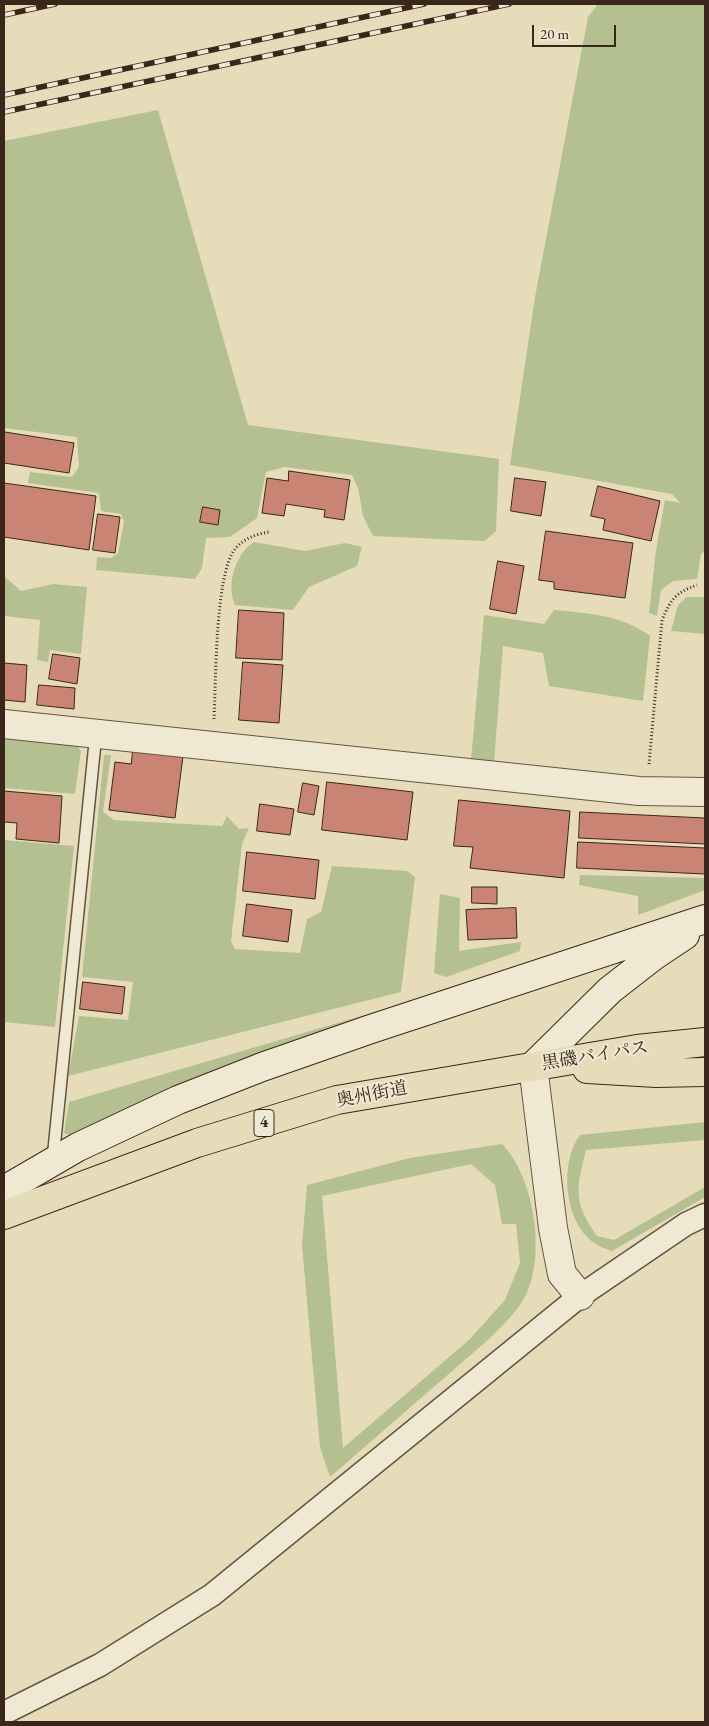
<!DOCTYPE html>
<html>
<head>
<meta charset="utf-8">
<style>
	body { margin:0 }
	#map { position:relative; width:709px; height:1726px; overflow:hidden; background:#e7dcba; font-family:"EB Garamond",serif }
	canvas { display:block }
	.frame { position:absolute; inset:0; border:5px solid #3a261a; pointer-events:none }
	.scale { position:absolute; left:532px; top:25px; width:84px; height:22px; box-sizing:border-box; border:2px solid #3a261a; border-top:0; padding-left:6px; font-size:15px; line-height:18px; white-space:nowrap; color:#3a261a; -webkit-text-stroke:4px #efe8d2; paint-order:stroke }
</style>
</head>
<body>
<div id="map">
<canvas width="709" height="1726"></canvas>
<div class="frame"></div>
<div class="scale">20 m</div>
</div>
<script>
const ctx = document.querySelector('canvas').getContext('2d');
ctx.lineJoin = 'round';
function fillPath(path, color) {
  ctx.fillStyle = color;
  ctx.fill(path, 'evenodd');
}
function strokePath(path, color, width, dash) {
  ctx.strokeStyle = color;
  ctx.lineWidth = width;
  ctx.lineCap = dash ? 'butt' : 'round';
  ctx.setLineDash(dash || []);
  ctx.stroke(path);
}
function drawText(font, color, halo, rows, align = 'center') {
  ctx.font = font + ' "EB Garamond","Noto Serif JP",serif';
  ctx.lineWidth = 4;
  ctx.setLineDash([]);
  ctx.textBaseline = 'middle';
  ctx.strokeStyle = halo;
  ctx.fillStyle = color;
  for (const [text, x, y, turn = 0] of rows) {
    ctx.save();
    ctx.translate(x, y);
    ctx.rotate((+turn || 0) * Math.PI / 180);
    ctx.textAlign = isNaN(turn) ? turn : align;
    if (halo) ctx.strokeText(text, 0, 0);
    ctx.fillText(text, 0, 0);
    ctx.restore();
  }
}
fillPath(new Path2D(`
	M598,4H705V551L701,554L697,579L673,581L661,590L657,616L649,613L656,550L665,500L680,503L672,494L510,465L535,297L588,17Z
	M158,110L248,425L499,459L496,531L485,541L373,536L363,516L358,488L352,475L284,467L266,472L257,518L230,537L206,538L202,568L195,579L96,570L97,557L111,558L118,553L124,522L121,514L101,511L99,493L28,483L30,472L72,477L79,467L77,437L4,428V141Z
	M254,542L305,551L345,543L362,547L357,566L309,587L293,610L235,605C226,585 235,554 254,542Z
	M4,576L21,591L53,584L87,587L81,654L50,650L48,662L37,660L40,620L4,616Z
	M687,597H705V634L671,631L678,605Z
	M554,610C588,613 622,615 650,636L643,701L549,686L543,653L503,646L494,763L471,760L484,615L544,624Z
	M4,739L74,742L81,751L75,794L4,788Z
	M104,755H111L103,812L114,820L222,826L227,816L239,829L249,828L242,844L231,941L235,949L300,953L307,919L321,912L332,866L407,871L415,877L401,992L68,1076L79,1016L128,1020L133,982L82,977Z
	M4,840L74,846L55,1027L4,1022Z
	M580,875L705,878V890L638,915V896L579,885Z
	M440,894L460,898L459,951L521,942L520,951L446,977L434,973Z
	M395,1006V1011L183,1085L70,1135L64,1133L69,1102Z
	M705,1122V1140L586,1150C576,1189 573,1202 597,1236L614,1240L705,1187V1197L612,1251C603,1248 595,1245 588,1238C564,1215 560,1162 580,1135Z
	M502,1144C534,1177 546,1253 526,1295C517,1312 502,1326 489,1339L330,1477L320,1447L302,1245L307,1185L410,1158ZM471,1164L495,1185L502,1224H516L520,1263L505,1300L469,1340L343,1448L322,1196Z`), '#b4c090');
const building = new Path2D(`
	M5,432L74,443L69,473L4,463Z
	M289,471L350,480L344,520L324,517L325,510L286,504L284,516L262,513L267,478L288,481Z
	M515,478L546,482L541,516L511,511Z
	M4,483L96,496L89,550L4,537Z
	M598,486L660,501L651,541L603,530L605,519L591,516Z
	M203,507L220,510L218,525L200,522Z
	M98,514L120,517L115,553L93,550Z
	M546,531L633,543L625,598L554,589V582L539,580Z
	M498,561L524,566L516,614L490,609Z
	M239,610L284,613L282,660L236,658Z
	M53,654L80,658L77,684L49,679Z
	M243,662L283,665L279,723L239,720Z
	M4,663L27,665L25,702L4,700Z
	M39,685L75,688L74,709L37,705Z
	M133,749L183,756L175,818L109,810L115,762L131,764Z
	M327,782L413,792L407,840L322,830Z
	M303,783L319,786L314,815L298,812Z
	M4,791L62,796L59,843L16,839L17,823L4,822Z
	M459,800L570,811L564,878L470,868L473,847L454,846Z
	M260,804L294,809L290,835L257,831Z
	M580,812L705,818V844L579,838Z
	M578,842L705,848V874L577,868Z
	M247,852L319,860L315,899L243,891Z
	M472,887H497V904L472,903Z
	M247,904L292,910L288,942L243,936Z
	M516,908L517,938L468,940L466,910Z
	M83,982L125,987L122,1014L80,1009Z`);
fillPath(building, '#c98473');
strokePath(building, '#3a261a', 1);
const service = new Path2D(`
	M53,1159L96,733`);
const minor = new Path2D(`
	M4,1713L100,1665L212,1595L580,1296L686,1224L705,1215`);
const tertiary = new Path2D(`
	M4,724L639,791L705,792
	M533,1066L553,1228L562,1274L580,1296`);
const secondary = new Path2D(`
	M533,1066L610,990L655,955L685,935
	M4,1190L78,1147L178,1100L262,1067L371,1029L705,919`);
const trunk = new Path2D(`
	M587,1069L656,1073L705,1072
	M4,1215L197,1143L337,1100L637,1049L705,1042`);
strokePath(service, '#655442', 14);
strokePath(minor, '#655442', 25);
strokePath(tertiary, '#655442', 30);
strokePath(secondary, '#3a261a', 30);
strokePath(trunk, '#3a261a', 30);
strokePath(new Path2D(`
	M214,719C216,683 215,574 235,549C243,539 256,534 269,532
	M649,764L662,620C671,599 675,593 697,585`), '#3a261a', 3, [1, 2.5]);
strokePath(service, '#efe8d2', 11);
strokePath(minor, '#efe8d2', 22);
strokePath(tertiary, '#efe8d2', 28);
strokePath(secondary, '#efe8d2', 28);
strokePath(trunk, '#e7dcba', 28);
const rail = new Path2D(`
	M4,15L55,4
	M4,95L424,4
	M4,112L509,4`);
strokePath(rail, '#3a261a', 5.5);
strokePath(rail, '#efe8d2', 4, [11]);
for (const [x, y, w] of [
	[264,1123,20]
]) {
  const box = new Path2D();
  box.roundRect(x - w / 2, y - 13.5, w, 27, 4);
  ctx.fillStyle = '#efe8d2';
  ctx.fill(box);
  strokePath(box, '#3a261a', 1);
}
drawText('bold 16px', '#3a261a', null, [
	["4",264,1123]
]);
drawText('18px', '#3a261a', '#efe8d2', [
	["黒磯バイパス",595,1056,-9],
	["奥州街道",372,1095,-11]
]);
</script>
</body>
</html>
